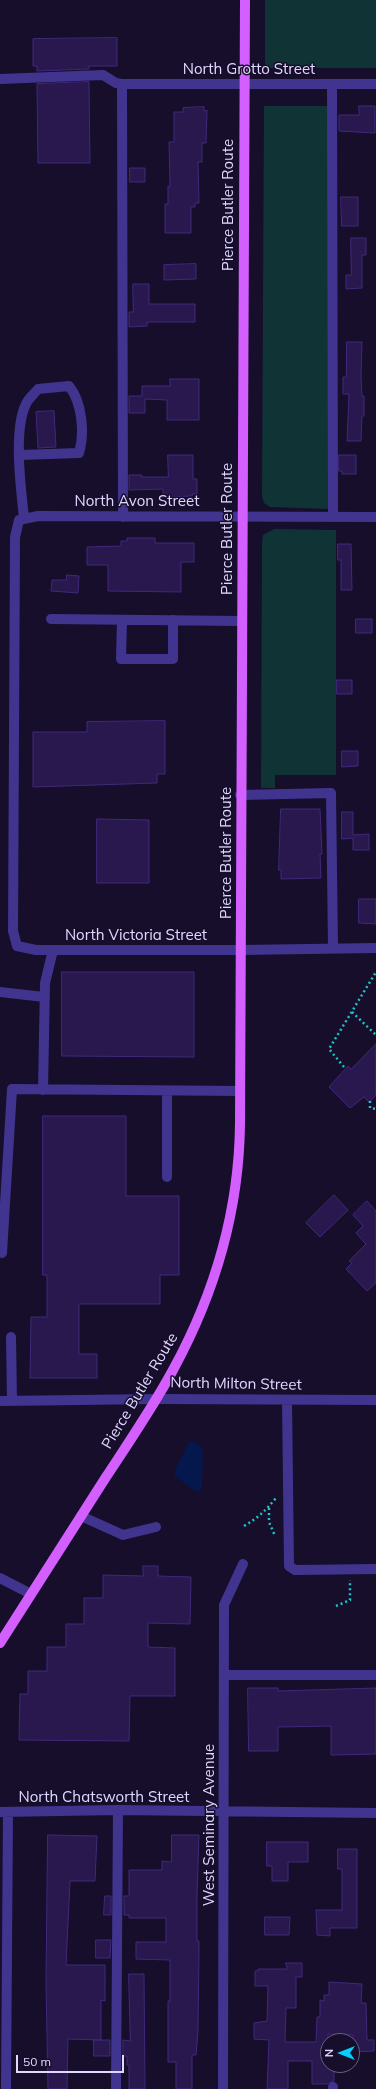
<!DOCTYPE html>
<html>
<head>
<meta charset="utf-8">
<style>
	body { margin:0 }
	#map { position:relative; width:376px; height:2089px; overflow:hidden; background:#160e2b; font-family:Mulish,sans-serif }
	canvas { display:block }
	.north { position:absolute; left:320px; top:2033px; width:40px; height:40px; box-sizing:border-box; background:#160e2b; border:1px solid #675f80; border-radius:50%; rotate:270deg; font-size:11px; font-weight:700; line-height:16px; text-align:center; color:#e0d8ff }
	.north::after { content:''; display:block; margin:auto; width:14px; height:18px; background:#04cdff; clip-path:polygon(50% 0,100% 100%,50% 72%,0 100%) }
	.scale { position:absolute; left:16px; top:2055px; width:108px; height:18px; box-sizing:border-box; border:2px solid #e0d8ff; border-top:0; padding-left:5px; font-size:12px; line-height:14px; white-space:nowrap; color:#e0d8ff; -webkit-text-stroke:3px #160e2b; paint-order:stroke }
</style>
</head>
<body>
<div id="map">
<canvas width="376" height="2089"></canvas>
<div class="north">N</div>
<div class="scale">50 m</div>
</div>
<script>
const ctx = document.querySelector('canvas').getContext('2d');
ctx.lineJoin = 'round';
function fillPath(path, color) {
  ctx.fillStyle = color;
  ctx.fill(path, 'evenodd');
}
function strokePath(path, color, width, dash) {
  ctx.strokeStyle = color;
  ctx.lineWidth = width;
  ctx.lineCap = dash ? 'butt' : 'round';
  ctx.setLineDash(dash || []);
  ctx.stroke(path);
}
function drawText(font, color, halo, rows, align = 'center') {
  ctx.font = font + ' Mulish,sans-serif';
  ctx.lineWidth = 3;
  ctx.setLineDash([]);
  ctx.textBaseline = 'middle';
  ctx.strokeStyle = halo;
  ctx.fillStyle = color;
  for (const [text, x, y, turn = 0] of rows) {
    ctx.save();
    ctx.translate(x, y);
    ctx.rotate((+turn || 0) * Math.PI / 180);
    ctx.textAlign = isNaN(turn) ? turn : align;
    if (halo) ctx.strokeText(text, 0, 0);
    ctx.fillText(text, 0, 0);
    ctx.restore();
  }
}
fillPath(new Path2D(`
	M265,0H376V68H265Z
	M264,106H328V509L270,507L264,503L262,496Z
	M274,529L336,530V775H275V788H261L262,541L263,535Z`), '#103335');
fillPath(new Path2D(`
	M193,1441L201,1446L203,1451L202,1488L199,1491H195L175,1476V1470L189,1442Z`), '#05184d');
const building = new Path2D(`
	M117,38V66H89V69L37,71V66H33V39Z
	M89,82L90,163H38L37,84Z
	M359,106H375V133L339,131V115H359Z
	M204,107V111L207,110L206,143H202V162H198L199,203H195V207H191V233H165V204H168V186L170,187L169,142H174V112H183V108Z
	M130,168H145V182H130Z
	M341,197H358V226H342Z
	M351,238H366V255H362V288L346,289V275H351Z
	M196,264V279L164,280V265Z
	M133,284H149V304H195V322H147V326L129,327V312H133Z
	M347,342H362L361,377L362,396H364V416H362L361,441H347L349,394H343V377H346Z
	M170,379H199V420H167V400L145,399V413H129V396H142V386H170Z
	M54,411L56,447L38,448L36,412Z
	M168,455H193V479H197V494H192V496L163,497V489L129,490V475H142L141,477H168Z
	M339,455H356V474H342V471H339Z
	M127,538H155V543H194V562H181V592L108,591V565H87V547L121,546V541H127Z
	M338,544H351L352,590H341V560H338Z
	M67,575L79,576L78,593L51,591L52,580H66Z
	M356,619H372V633H356Z
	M337,680H352V694H337Z
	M165,721V774H157V783L33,787V732H87V722Z
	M342,751H358V766L342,767Z
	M281,809H320L322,854H320L321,878L281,879V870H279Z
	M342,812H353V835L369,834V850H353V838L342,839Z
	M97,819L149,820V883H97Z
	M359,899H376V924L359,923Z
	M62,972H194V1057L62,1056Z
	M376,1044V1095L369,1102L364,1097L350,1108L329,1087L348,1066L351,1069Z
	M43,1116H126V1196H179V1275H160V1304H79V1354H97V1378H30L31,1317H47V1275H43Z
	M334,1195L348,1210L320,1237L306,1223Z
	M367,1201L376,1211V1283L367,1291L346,1269L352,1263L349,1261L366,1244L356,1233L363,1226L353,1215Z
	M143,1566H158V1576L191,1577L190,1624L148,1623V1647L175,1648V1696H130L129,1741L19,1740L20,1694H28V1671H47V1647H66V1624H84V1598H103V1575L143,1576Z
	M248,1688H278V1691L376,1688V1754L331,1755V1726L278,1727V1751H249Z
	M48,1835L97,1836L95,1881H70L66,1965H105V2001L101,2000V2040L68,2039L67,2089H48L46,1984Z
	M172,1835H199L197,1895V1941H199V1952L198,2030L196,2055H192V2089H176V2062H168V2001H170V1960L136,1959V1942H166V1918H129V1915H124V1896H129V1870H162V1861L171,1862Z
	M267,1842H308V1862H288V1881H272V1866H267Z
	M338,1849H357V1928H330V1936L317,1935L316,1910H342V1869H338Z
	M105,1896H111V1915H104Z
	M265,1917H290L289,1935H265Z
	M96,1940H111L110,1958H96Z
	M286,1963H302V1977H296V2008H286L285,2042H316L317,2017H320V2000L324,2001V1995H329V1982L362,1984L361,2003H366L367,2040H374V2051L353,2052V2035L328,2034V2065H334V2081L327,2084H312V2061H288V2089H267L269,2040L254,2039V2023L267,2021L268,1986H255V1971H258V1969H287Z
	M129,1974H144L145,2089H129V2065H127V2056H123V2040L130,2041Z
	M94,2040H110V2056H94Z`);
fillPath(building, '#28184e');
strokePath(building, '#41287c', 1);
strokePath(new Path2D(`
	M352,1012L376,1035
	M344,1067L329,1049L376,972
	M370,1101V1108L376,1109
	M269,1508V1522L275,1536
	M244,1526C258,1518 266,1510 276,1498
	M336,1606L350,1600V1580`), '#23c1c7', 2.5, [2, 3]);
strokePath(new Path2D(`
	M0,79L103,75L116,83L122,84H376
	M122,84L123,517
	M332,84L333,517
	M20,455L79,453C85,433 82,402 69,386L38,389C34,394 28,399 26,404C13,430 21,489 24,518
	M376,517L38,516L19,520L15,537L13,931L17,946L36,950H241L376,948
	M51,619L241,621
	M122,620L121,659H173V620
	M240,795L331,793L333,948
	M0,992L44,997
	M43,1090L45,983L53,950
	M167,1091V1177
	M2,1253L12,1089L240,1091
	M11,1337L12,1401
	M287,1400L289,1566L295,1570L376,1569
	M0,1401L156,1399L376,1400
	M81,1516L123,1535L156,1527
	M0,1578L31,1594
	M224,1675H376
	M0,1812L118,1810L376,1813
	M333,2087V2089
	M6,2089L8,1812
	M116,2089L118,1810
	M223,2089L224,1605L243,1564`), '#41348e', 10);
strokePath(new Path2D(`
	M0,1643C35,1588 70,1533 106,1477C129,1442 153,1407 173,1370C215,1293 239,1212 240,1124L245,0`), '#d35fff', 10);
drawText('15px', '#e0d8ff', '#160e2b', [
	["North Grotto Street",249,69],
	["Pierce Butler Route",228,205,-90],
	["North Avon Street",137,501],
	["Pierce Butler Route",227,529,-90],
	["Pierce Butler Route",226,853,-90],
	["North Victoria Street",136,935],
	["North Milton Street",236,1384,1],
	["Pierce Butler Route",140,1391,-59],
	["North Chatsworth Street",104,1797],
	["West Seminary Avenue",209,1825,-90]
]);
</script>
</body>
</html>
